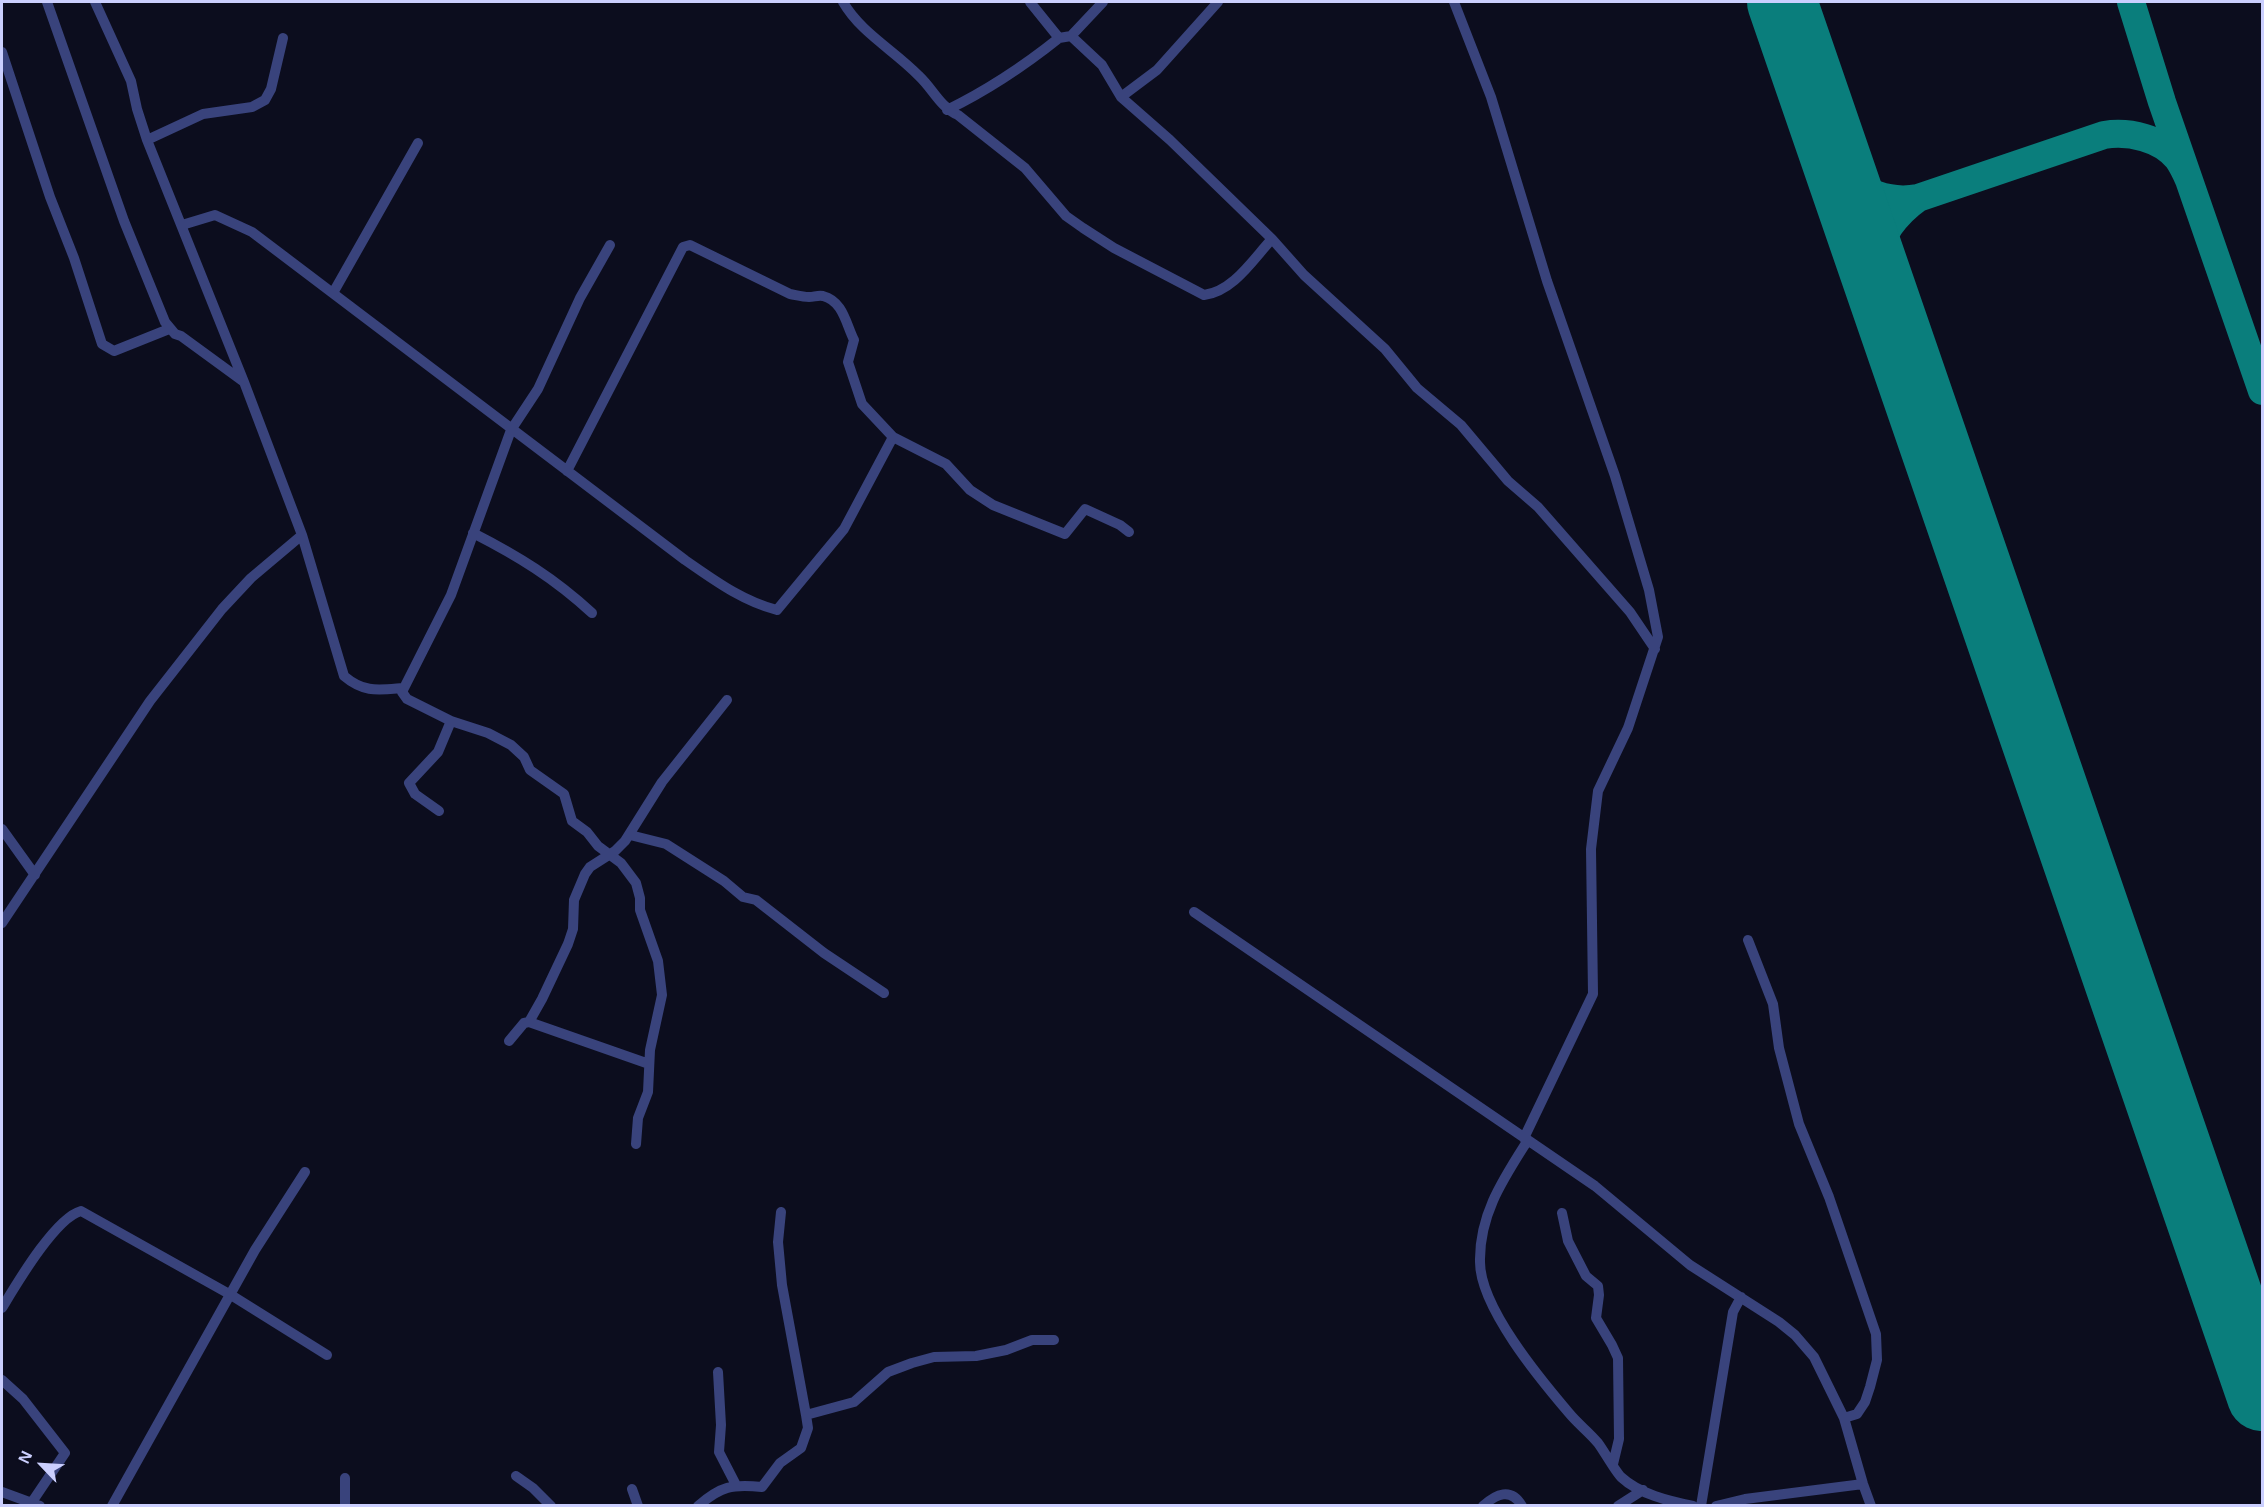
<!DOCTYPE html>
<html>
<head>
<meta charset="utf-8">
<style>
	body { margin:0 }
	#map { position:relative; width:2264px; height:1507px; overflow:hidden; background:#0c0d1e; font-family:Helvetica,sans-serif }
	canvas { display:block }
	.frame { position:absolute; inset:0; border:3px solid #cbcffe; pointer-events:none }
	.north { position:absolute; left:12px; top:1435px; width:60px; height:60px; -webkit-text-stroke:4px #0c0d1e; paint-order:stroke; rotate:295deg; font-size:16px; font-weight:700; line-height:24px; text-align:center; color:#cbcffe }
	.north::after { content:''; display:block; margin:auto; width:21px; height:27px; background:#cbcffe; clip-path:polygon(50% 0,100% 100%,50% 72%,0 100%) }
</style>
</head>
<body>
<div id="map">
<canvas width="2264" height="1507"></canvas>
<div class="frame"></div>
<div class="north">N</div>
</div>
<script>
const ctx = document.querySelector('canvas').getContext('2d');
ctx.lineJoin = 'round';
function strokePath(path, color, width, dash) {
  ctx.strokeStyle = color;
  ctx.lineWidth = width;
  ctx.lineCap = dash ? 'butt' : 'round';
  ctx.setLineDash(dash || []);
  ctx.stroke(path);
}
strokePath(new Path2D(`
	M2131,2L2162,102L2262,391
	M1829,139C1834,149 1838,159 1844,169C1859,194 1891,203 1918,198L2104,135C2129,131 2161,138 2178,159C2182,165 2186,173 2189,180
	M1882,293C1881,284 1877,274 1877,265C1877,236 1897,213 1918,198`), '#0a7e7c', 28);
strokePath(new Path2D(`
	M1782,2L2262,1396`), '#0a7e7c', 70);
strokePath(new Path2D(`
	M47,2L124,221L165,322L175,334L181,336L244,382
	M95,2L131,81L137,109L147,140L244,382L302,535L344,676C364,693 378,690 403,688
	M843,2C861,33 894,50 919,76C933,89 940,107 958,115L1025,168L1066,216L1083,228L1114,248L1204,295C1234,291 1253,259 1272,239
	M1030,2L1059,38L1071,36L1102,65L1121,97L1170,140L1272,239L1304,275L1385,349L1417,388L1461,425L1508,481L1538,507L1630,612L1655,649
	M1454,2L1491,97L1547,281L1615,476L1649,590L1658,637L1628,728L1598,791L1591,849L1593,994L1524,1138
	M1071,36L1103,2
	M2,52L50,197L74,258L102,344L114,351L169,329
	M1121,97L1157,70L1218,2
	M947,110C988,90 1024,66 1059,38
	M147,140L203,114L252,107L265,100L271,89L283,38
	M182,225L215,215L252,232L685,560C714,580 742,601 777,610L844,529L893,437
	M610,245L580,298L538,389L511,430L451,595L402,692L407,699L451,721L488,733L511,745L524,757L530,770L564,794L572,821L587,832L598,846L621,863L636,883L640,898V910L658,961L662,995L650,1050L648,1092L638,1118L636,1144
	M333,293L418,143
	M567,471L683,247L690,245L790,294C796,295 802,297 809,297C814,297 818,295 823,296C843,301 846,324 854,340L848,362L862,404L893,437L946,464L970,490L993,505L1065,534L1085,509L1120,525L1129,532
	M473,533C518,556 554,578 592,613
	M439,811L415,794L409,783L438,752L451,721
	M2,829L35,875
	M630,835L666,844L724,881L743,897L756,900L824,953L884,993
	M1194,912L1595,1186L1690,1265L1779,1322L1795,1335L1814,1357L1844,1418L1863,1484L1871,1506
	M2,923L150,701L222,609L251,578L302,535
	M1748,940L1773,1004L1779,1048L1799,1124L1829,1197L1876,1334L1877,1360L1870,1387L1865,1402L1857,1414L1844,1418
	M529,1022L649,1064
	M509,1041L524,1023L529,1022L542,999L568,944L573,929L574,900L585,874L590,867L615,851L625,841L662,782L727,700
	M1528,1140C1504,1178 1479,1214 1480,1262C1480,1307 1540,1379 1569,1413C1578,1424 1589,1432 1598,1443C1604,1451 1615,1471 1621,1477C1639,1494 1669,1501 1693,1506
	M1562,1213L1568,1241L1586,1276L1598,1286L1599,1295L1596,1318L1612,1345L1618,1358L1619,1439L1613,1464
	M2,1308C16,1285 55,1218 81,1211L231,1295L327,1355
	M718,1372L721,1425L719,1452L736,1485
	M2,1380L23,1399L65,1453L32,1502
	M806,1415L854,1402L888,1372L912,1363L934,1357L976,1356L1006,1350L1032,1340H1054
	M516,1476L533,1488L551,1506
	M632,1489L638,1506
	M2,1492L40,1506
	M112,1506L255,1250L305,1172
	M345,1506V1478
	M698,1506C721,1486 732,1484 762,1487L780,1463L801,1448L808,1428L806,1415L782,1285L778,1242L781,1212
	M1483,1506C1496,1494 1511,1487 1522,1506
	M1618,1506L1643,1490
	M1701,1506L1733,1312L1741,1297
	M1716,1506L1745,1499L1863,1484`), '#39437c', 10);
</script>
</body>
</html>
